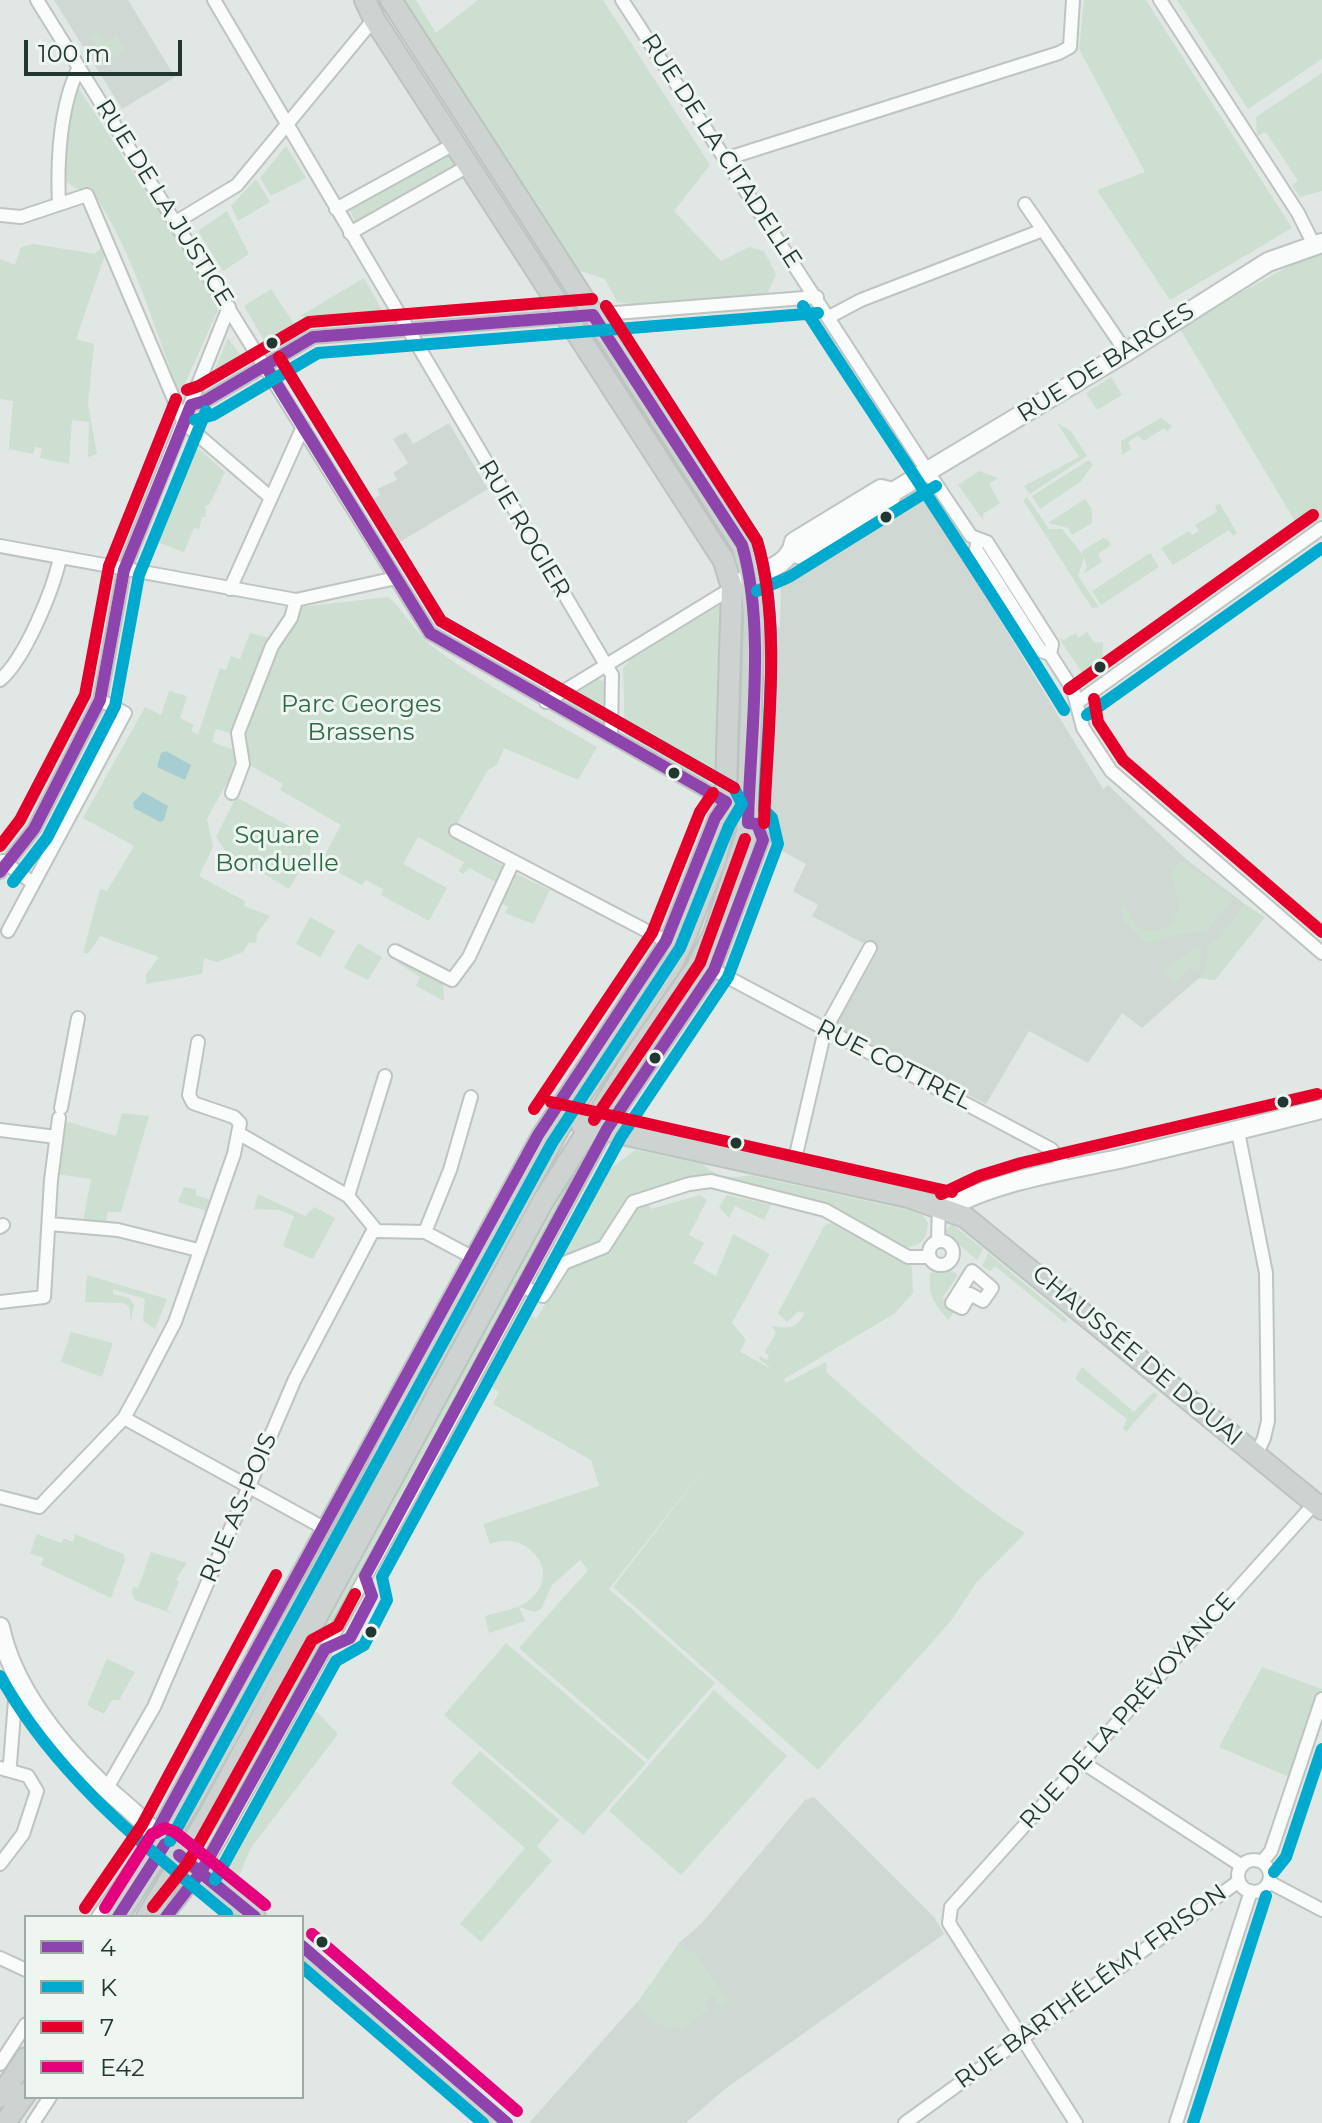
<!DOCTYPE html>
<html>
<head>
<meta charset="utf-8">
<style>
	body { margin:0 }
	#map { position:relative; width:1322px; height:2123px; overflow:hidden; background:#e1e7e4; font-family:Montserrat,sans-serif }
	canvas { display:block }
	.legend { position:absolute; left:24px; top:1915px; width:280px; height:184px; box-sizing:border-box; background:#eff6f2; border:2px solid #9daaa5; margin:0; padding:10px 14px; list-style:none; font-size:24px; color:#223731 }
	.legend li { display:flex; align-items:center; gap:16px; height:40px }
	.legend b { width:40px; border:2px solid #9daaa5 }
	.scale { position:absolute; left:24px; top:40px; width:158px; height:36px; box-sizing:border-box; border:4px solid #223731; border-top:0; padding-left:10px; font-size:24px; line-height:28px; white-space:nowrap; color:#223731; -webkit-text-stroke:6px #eff6f2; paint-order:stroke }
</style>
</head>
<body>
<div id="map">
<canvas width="1322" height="2123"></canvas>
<ul class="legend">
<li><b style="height:10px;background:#8e44ad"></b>4</li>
<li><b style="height:10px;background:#00a9ce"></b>K</li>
<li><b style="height:10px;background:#e4002b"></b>7</li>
<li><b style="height:10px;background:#e5007d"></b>E42</li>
</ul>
<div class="scale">100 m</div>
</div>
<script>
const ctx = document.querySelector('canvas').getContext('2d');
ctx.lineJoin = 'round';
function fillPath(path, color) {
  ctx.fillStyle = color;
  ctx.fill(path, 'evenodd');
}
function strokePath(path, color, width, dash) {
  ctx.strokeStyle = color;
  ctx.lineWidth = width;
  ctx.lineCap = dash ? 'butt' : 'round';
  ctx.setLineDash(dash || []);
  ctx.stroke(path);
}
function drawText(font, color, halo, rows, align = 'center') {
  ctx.font = font + ' Montserrat,sans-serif';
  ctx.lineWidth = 6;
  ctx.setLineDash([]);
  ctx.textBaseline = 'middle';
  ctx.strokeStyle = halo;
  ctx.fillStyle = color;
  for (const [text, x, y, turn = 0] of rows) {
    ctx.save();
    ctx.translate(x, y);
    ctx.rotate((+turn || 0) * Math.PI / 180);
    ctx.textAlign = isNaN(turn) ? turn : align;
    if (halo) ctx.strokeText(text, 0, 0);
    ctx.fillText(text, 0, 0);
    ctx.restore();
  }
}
fillPath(new Path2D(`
	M54,0H128L175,77L122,109Z
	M449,423L488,489L393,546L367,503L380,495L377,489L397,480L393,473L408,463L393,439L406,432L413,444Z
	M922,492L1103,789L1108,785L1187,860L1246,905L1215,980L1199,978L1142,1028L1122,1013L1088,1063L1029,1031L986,1104L835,1027L878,951L812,916L818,905L793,891L806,864L775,847L777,816L767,812L771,616L780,629L781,578Z
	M814,1797L934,1917L944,1934L725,2089L686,2123H529L646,1992L679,1943L701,1924L805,1800Z`), '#d0d8d4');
fillPath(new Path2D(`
	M401,0H416L436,33L478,0H603L710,165L674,211L721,261L749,247L764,251L776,274L768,292L755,297L638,305L617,302L605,279L575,269Z
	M1084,0H1146L1292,228L1170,300L1097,190L1145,172L1079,49Z
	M1177,0H1322V59L1248,109Z
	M99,31L106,43L117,36L125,50L106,62L90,36Z
	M1322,73V191L1300,197L1292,185L1298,181L1266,132L1257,136L1256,117Z
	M77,86L220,305L180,395C154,327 133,251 92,191L75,188L64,180L71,99Z
	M286,146L306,178L271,196L260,178Z
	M452,152L456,167L356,223L349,209Z
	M256,179L270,202L238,221L231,206Z
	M227,211L249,254L223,271L198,231Z
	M34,244L95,254L101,247L105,255L76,339L94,344L88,404L97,454L88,457L89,422L72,420L69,464L40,458L42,448L35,447L33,454L9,449L13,401L0,399V259L15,265L21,247Z
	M1316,251L1322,252V518L1302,533L1179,327Z
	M364,278L387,319L327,323L300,316Z
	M271,289L296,327L268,347L244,306Z
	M228,338L245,362L210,385L209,383Z
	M1111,377L1122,395L1097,410L1086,393Z
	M1161,418L1172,426L1167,432L1164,428L1144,441L1138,436L1128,442L1131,449L1122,455L1121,441Z
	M1057,423L1071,431L1087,456L1030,494L1024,486L1079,457Z
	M195,446L225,472L209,505L205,506L206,517H202L199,529L194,528L184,552L149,539L163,519L159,517Z
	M1089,460L1093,465L1080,482L1040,509L1032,496Z
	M979,471L998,478L989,484L1000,503L983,514V520L958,485Z
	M1027,497L1049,529H1062L1083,555L1082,551L1103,538L1108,540L1111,545L1098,554L1102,562L1083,574L1087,567L1084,557L1078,576L1099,607L1092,608L1023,500Z
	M1085,499L1092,509V523L1072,535L1068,528L1048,523Z
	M1220,504L1237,533L1233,536L1229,530L1173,565L1161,548L1189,531L1192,535L1199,531L1195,525L1217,512L1215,506Z
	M1150,553L1159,567L1101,605L1092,591Z
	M388,597C406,612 413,631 433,647C484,685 542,715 597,747L578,780L504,748L497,765L488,770L450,836L507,868L498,883L469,868L463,874L459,871L464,862L418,837L403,864L447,888L429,921L381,895L383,889L366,880L362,885L336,871L339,865L324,857L341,825L280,790L283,784L246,763L239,743L271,654L301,607Z
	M723,603L716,780L704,782L625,735L623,668L630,660Z
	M1087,632L1095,643L1103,642L1102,661L1083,674L1059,638L1064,640L1076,633L1078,638Z
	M250,633L269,638L245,693L233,734L216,729L212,742L237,751L231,775L207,819L213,847L199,876L245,901L244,906L270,916L257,934L256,943L249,942L243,952L217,962L204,958L202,974L146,984V974L159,957L100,936L89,953H83L100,889L107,891L134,846L83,818L145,707L161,715L169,691L187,696L180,718L194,725L191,731L198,735L220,668L226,670L231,656L240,659Z
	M598,679L607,683L606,727L564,702Z
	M236,797L309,837L311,852L289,889L225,850L216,837Z
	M1181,860L1233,898L1207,931L1168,936L1151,943L1144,941L1123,920L1121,906H1126C1133,930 1149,938 1171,925L1180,907L1171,874Z
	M514,873L550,890L533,924L505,913L508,907L500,902Z
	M1245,904L1265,917L1215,980L1200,978L1206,966L1207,946L1219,938Z
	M310,917L335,931L320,957L296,944Z
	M358,943L382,957L368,980L344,968Z
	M1198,946L1202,954L1198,971L1190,966L1176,983L1161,971Z
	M399,960L443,982L444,1001L416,986L420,977L398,963Z
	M122,1113L149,1116L121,1212H108L105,1223L83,1222L91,1179L57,1174L65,1121L116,1136Z
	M635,1150L703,1164C713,1176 735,1180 749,1175L912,1211L922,1215L928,1223C926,1242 920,1246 903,1248L831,1208L684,1180L630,1198L620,1208L601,1242L561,1259L545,1281L536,1279L588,1186Z
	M575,1165L580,1167L218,1830L212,1827Z
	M184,1187L196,1189V1195L211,1200L207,1211L178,1202Z
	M258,1194L305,1216L314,1207L335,1218L313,1259L283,1246L294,1216L280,1210L254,1209Z
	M700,1195L707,1200L689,1235L704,1243L693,1263L716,1276L733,1234L770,1254L732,1323L746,1340L740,1352L772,1369L759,1359L760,1356L767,1360L769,1356L765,1352L776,1333L772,1326C788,1329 797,1329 805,1313L799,1311L787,1322L778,1313L825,1225L832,1223L912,1267L913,1293L894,1314L784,1379L786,1383L826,1362L827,1373C891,1429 953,1488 1025,1533L977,1582L950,1622L818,1770L613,1587L710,1461L609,1589L715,1683L648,1760L519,1648L588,1570L580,1560L552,1585L541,1609L535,1612L519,1607L525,1621L489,1633L485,1616C499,1612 520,1609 531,1599C563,1570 525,1529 490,1544L483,1524L599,1486L591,1460L493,1404L499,1392L480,1381L526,1299L534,1306L530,1313L536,1319L568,1268L609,1250L632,1210L648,1201L651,1209Z
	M727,1195L771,1205L764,1220L735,1206L729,1218L719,1207Z
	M952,1224L983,1249L977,1260L945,1232Z
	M988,1253L1068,1320L1065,1323L995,1266L990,1271L982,1266Z
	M951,1270L958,1275L942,1298L958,1306L948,1320C934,1302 928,1297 930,1273Z
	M87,1275L167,1299L155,1329L143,1321L145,1299L113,1289V1294L129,1298L134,1305L131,1321L129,1306L123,1303L85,1302Z
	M71,1332L113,1343L102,1377L61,1362Z
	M1082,1367L1134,1412L1154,1392L1158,1395L1126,1432L1123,1428L1127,1419L1075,1379Z
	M37,1534L61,1543L64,1538L73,1542L75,1534L123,1554L125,1560L111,1598L41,1565L44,1558L30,1553Z
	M151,1552L187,1563L176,1579L179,1582L167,1610L171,1613L135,1600L132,1594L133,1587L138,1588Z
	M506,1643L646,1763L583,1835L444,1715Z
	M107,1659L135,1672L119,1700H112L104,1714L87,1705Z
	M1262,1667L1322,1689L1289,1777L1219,1747Z
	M714,1690L787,1756L681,1875L609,1811Z
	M317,1712L338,1734L250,1849L238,1879L229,1880L221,1859L296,1717Z
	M480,1751L559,1820L537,1846L552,1861L481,1942L460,1924L525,1848L451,1783Z
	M679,1943L695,1954L730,2002L722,2008L713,1996L704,2003L708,2010L681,2030L675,2023L669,2029L647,2016L637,2003Z`), '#ccdfd1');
fillPath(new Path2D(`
	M166,751L191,765L185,780L157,767L161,753Z
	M143,792L168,806L164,820L160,822L134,808L133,803Z`), '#a6cdd1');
const street = new Path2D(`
	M37,0L430,633L726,802L748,823L757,824L763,840L714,970L607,1129L414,1489L222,1836L201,1872L166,1917
	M214,0L612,675L611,736
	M622,0L928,472L971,536L987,542L1052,644L1050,654
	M1160,0L1298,213L1313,243
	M725,159L1059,53L1070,47L1073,0
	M59,204C57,161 60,106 79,67
	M1025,204L1043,230
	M336,209L454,144
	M0,215L21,217L87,195L184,423L270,497
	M176,222L237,185L374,19
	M350,233L468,166
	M829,317L861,300L1043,230L1126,352
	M191,405L205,401L313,337L817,297
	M978,540L976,549L1041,651L1050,654L1073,690L1083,728L1111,771L1322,953
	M0,546L296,600L396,578
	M230,589L303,427
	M0,680C25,659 53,590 60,558
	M546,702L732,588
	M1078,702L1322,528
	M232,793L243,764L238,733L272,646L291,618L296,600
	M456,831L666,941
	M3,861L33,883
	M0,872L34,829L100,700L124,570L229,307
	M8,931L125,713L100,700
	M395,951L452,980L469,957L513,862
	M714,970L1051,1149L1068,1170
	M61,1108L78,1018
	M0,1130L56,1137
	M1238,1132L1266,1273L1268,1421L1264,1438L1256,1455
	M238,1133L348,1196L377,1231L425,1232L470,1256
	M792,1172L825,1030L870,948
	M348,1196L385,1076
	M50,1224L118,1230L198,1250
	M0,1227L3,1225
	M425,1232L450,1170L471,1097
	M929 1253a12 12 0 1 1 24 0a12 12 0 1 1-24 0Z
	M938,1241L939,1205
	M972,1271L992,1288L983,1301L970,1294L962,1308L952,1303Z
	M522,1286L543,1296L564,1263L604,1247L633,1202L689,1184L711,1181L825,1210L908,1257H929
	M0,1302L44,1297L51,1180L59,1118
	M124,1418L322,1527
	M0,1497L39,1507L124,1418L140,1389L175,1322L234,1154L240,1123L234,1117L193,1103L189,1095L198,1042
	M1082,1762L1242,1866
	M0,1768L28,1776L37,1791L23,1834L0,1864
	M6,1770L10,1764L17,1675
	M107,1788L154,1707L295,1379L374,1229
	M1238 1876a16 16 0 1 1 32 0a16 16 0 1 1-32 0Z
	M1262,1862L1271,1851L1322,1699
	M1269,1882L1322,1910
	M98,1917L156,1833L538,1135L666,941L715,818L724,805
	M0,1958L26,1970
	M0,2064L26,2024
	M33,2123L50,2097
	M905,2123L1239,1881
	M1076,2123L949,1923L951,1907L1315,1503
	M1176,2123L1251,1891`);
const secondary = new Path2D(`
	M792,553L802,555L889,502L893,492L1126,352L1268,262L1322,243
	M741,582C760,571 790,567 794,542L881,489L893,492
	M948,1208C995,1181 1066,1170 1119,1159C1187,1143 1254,1126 1322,1109
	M0,1627C12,1685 56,1741 98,1781C120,1802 145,1820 165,1844`);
const primary = new Path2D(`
	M582,1125L908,1197L965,1217L1322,1509
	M174,1852L255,1917
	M118,1917L187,1807L364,1495L416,1388L563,1121L672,964L686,935L716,858L725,820L732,588L724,561L374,19L365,0
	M147,1917L205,1822L542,1203L637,1053L697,967L714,933L747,833L754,616L751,576L742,545L391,0
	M302,1959L493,2123
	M0,2097L26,2058
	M5,2123L26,2093`);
strokePath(street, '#bec4c1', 16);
strokePath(secondary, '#bec5c2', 22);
strokePath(primary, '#bcc3c1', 24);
strokePath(street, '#fafbfb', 12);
strokePath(secondary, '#fafbfb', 18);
strokePath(primary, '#cdd3d1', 20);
strokePath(new Path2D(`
	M593,315L742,545C766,627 750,737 748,823
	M265,365L430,633L726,802
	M191,405L205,401L313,337L593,315
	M0,872L34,829L100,700L124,570L191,405
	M365,1576L607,1129L714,970L763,840L757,824L748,823
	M325,1649L350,1638L372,1596L365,1576
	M156,1833L538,1135L666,941L715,818L726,802
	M179,1855L255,1917
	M118,1917L165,1844
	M166,1917L201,1872L325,1649
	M302,1946L507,2123`), '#8e44ad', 12);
strokePath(new Path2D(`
	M803,306C890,441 981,573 1064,710
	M195,420L213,415L318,353L818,313
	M757,591L789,577L936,486
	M1087,715L1322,548
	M13,882L47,838L115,706L139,575L206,411
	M0,1676C55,1775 141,1843 227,1914
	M170,1841L552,1143L680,948L729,826L742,804L734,788L441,621L279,357
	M1274,1872L1286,1857L1322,1749
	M215,1880L336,1661L364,1645L387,1600L382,1577L621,1137L728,977L778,844L772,818L764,810C767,722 782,625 757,541L606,306
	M302,1967L483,2123
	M1193,2123L1266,1896`), '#00a9ce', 12);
strokePath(new Path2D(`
	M606,306L757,541C782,624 767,735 764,823
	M279,357L441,621L734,788
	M187,390L199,386L309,322L592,299
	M1069,689L1313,515
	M1094,699L1098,722L1123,760L1322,932
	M0,846L20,820L85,695L109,566L176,399
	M551,1102L952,1192
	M534,1109L652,933L700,812L713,793
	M594,1120L700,963L745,839
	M941,1194L979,1176L1021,1163L1317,1094
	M153,1907L188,1863L312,1640L338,1626L355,1594
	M85,1908L142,1825L276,1575`), '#e4002b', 12);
strokePath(new Path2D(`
	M105,1908L152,1834L165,1828L175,1832L265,1905
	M312,1934L517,2111`), '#e5007d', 12);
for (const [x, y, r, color] of [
	[272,343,7,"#223731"],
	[886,517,7,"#223731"],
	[1100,667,7,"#223731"],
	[674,773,7,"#223731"],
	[655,1058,7,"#223731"],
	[1283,1102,7,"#223731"],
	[736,1143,7,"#223731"],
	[371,1632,7,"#223731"],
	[322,1942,7,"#223731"]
]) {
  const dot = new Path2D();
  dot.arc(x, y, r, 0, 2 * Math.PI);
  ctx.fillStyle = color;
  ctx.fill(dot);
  strokePath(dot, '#eff6f2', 3);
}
drawText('24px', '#223731', '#eff6f2', [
	["RUE DE LA CITADELLE",721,151,57],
	["RUE DE LA JUSTICE",164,203,58],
	["RUE DE BARGES",1106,363,-32],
	["RUE ROGIER",524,529,59],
	["RUE COTTREL",894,1065,27],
	["CHAUSSÉE DE DOUAI",1137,1356,40],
	["RUE AS-POIS",239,1508,-67],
	["RUE DE LA PRÉVOYANCE",1128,1711,-48],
	["RUE BARTHÉLÉMY FRISON",1091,1987,-36]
]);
drawText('24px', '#306a45', '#eff6f2', [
	["Parc Georges",361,705],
	["Brassens",361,733],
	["Square",277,836],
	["Bonduelle",277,864]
]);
</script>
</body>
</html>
